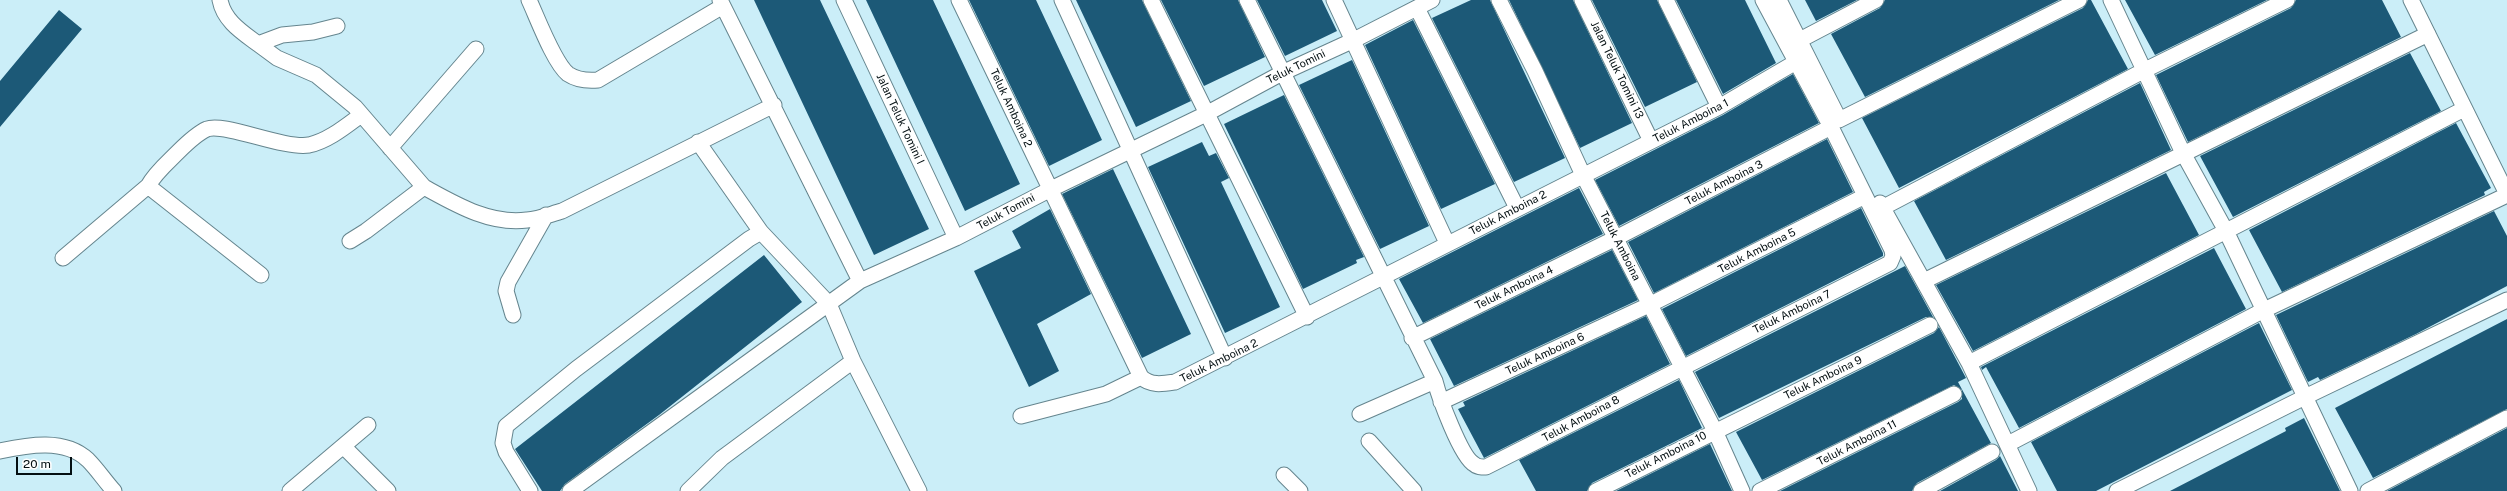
<!DOCTYPE html>
<html>
<head>
<meta charset="utf-8">
<style>
	body { margin:0 }
	#map { position:relative; width:2507px; height:491px; overflow:hidden; background:#cbeef8; font-family:"Public Sans",sans-serif }
	canvas { display:block }
	.scale { position:absolute; left:16px; top:457px; width:56px; height:18px; box-sizing:border-box; border:2px solid #040f12; border-top:0; padding-left:5px; font-size:12px; line-height:14px; white-space:nowrap; color:#040f12; -webkit-text-stroke:3px #fff; paint-order:stroke }
</style>
</head>
<body>
<div id="map">
<canvas width="2507" height="491"></canvas>
<div class="scale">20 m</div>
</div>
<script>
const ctx = document.querySelector('canvas').getContext('2d');
ctx.lineJoin = 'round';
function fillPath(path, color) {
  ctx.fillStyle = color;
  ctx.fill(path, 'evenodd');
}
function strokePath(path, color, width, dash) {
  ctx.strokeStyle = color;
  ctx.lineWidth = width;
  ctx.lineCap = dash ? 'butt' : 'round';
  ctx.setLineDash(dash || []);
  ctx.stroke(path);
}
function drawText(font, color, halo, rows, align = 'center') {
  ctx.font = font + ' "Public Sans",sans-serif';
  ctx.lineWidth = 4;
  ctx.setLineDash([]);
  ctx.textBaseline = 'middle';
  ctx.strokeStyle = halo;
  ctx.fillStyle = color;
  for (const [text, x, y, turn = 0] of rows) {
    ctx.save();
    ctx.translate(x, y);
    ctx.rotate((+turn || 0) * Math.PI / 180);
    ctx.textAlign = isNaN(turn) ? turn : align;
    if (halo) ctx.strokeText(text, 0, 0);
    ctx.fillText(text, 0, 0);
    ctx.restore();
  }
}
fillPath(new Path2D(`
	M754,0H820L929,229L874,255Z
	M866,0H933L1020,184L965,211Z
	M969,0H1036L1102,140L1049,166Z
	M1076,0H1142L1191,101L1136,127Z
	M1161,0H1238L1265,57L1204,86Z
	M1257,0H1322L1337,31L1285,56Z
	M1471,0H1490L1565,158L1514,182L1432,18Z
	M1509,0H1573L1632,123L1580,148Z
	M1592,0H1657L1697,82L1645,107Z
	M1676,0H1745L1776,63L1723,94Z
	M1805,0H1857L1816,21Z
	M1885,0H2059L1865,97L1831,34L1880,8Z
	M2088,0H2091L2128,69L1899,188L1862,118L2083,8Z
	M2125,0H2267L2155,55Z
	M2296,0H2382L2401,37L2188,142L2156,75L2291,8Z
	M59,10L82,29L0,127V81Z
	M1413,20L1495,184L1441,209L1365,45Z
	M2410,53L2441,111L2233,217L2200,156Z
	M1352,60L1429,226L1380,249L1299,85Z
	M1793,74L1819,123L1619,226L1595,180L1723,115Z
	M2140,83L2171,150L1946,260L1914,201Z
	M1284,95L1364,257L1356,260L1357,263L1303,289L1224,124Z
	M2456,123L2491,188L2484,192L2485,195L2282,292L2249,230Z
	M1827,139L1853,192L1654,293L1628,242Z
	M1202,142L1209,156L1216,153L1229,178L1221,182L1280,307L1225,333L1148,167Z
	M1113,169L1191,334L1142,358L1062,194Z
	M2166,173L2199,235L1973,351L1936,285Z
	M1579,188L1603,234L1423,323L1399,279Z
	M1861,208L1883,253V256L1686,356L1662,309Z
	M1050,209L1091,294L1037,324L1059,371L1029,387L974,271L1021,248L1012,231Z
	M2494,211L2507,236V286L2416,334L2320,380L2318,377L2308,382L2276,315Z
	M2214,248L2246,309L2019,428L1986,367L1982,370L1981,367Z
	M1612,250L1638,300L1454,386L1430,339Z
	M764,255L802,302L659,415L565,484L560,491H542L515,449Z
	M1905,266L1933,317H1926L1719,418L1695,372Z
	M1646,316L1670,364L1484,458L1458,409L1465,406L1463,402Z
	M2507,319V409L2373,478L2335,408Z
	M2259,323L2292,390L2096,491H2057L2031,442Z
	M1939,327L1966,378L1958,382L1991,443L1917,483L1912,491H1780L1958,402L1962,399V390L1954,385L1762,480L1736,432L1934,333Z
	M1679,380L1702,428L1592,483L1587,491H1536L1519,460Z
	M2304,418L2340,491H2170L2286,431L2285,428Z
	M2507,428V491H2387Z
	M1710,444L1732,491H1616Z
	M2000,456L2018,491H1940L1996,460Z`), '#1c5977');
const minor = new Path2D(`
	M220,0C224,21 242,32 258,44L282,35L313,32L337,26
	M529,0C537,17 554,63 568,74C577,80 587,81 598,80L723,6
	M720,0L860,281L956,238L1049,190L1206,114L1282,73L1354,40L1432,0
	M844,0L956,238
	M959,0L1141,377C1151,386 1162,384 1175,382L1719,107L1796,62
	M1062,0L1225,358
	M1151,0L1307,317
	M1247,0L1435,381C1439,397 1461,457 1474,464C1477,467 1481,467 1486,467L1890,263L1893,256L1892,250L1831,127L1763,0
	M1334,0L1447,243
	M1499,0L1535,71L1583,175L1715,431L1742,491
	M1582,0L1651,141
	M1666,0L1719,107
	M1779,0L1837,115
	M2111,0L2183,153L2226,231L2350,491
	M2411,0L2507,194
	M1417,8L1517,208
	M1798,41L1876,0
	M258,44L277,58L316,75L355,107L424,187
	M1839,120L2079,0
	M698,142L761,232L829,304L853,361L919,491
	M390,148L476,49
	M148,186L261,275
	M1880,203L1969,363L2029,491
	M1882,208L2143,71L2287,0
	M350,241L366,231L424,187C455,204 490,225 527,220C539,219 551,214 562,211L774,105
	M63,258L148,186C155,173 167,163 178,152C186,144 196,134 207,129C224,122 282,149 309,145C328,141 346,126 361,115
	M1924,281L2428,34
	M513,315L506,291L508,282L546,215
	M1412,338L1616,238L1831,127
	M1969,363L2464,109
	M1441,402L1649,305L1865,196
	M1360,414L1435,381
	M1021,416L1106,394L1141,377
	M1369,441L1414,491
	M2008,444L2262,311L2507,195
	M344,447L388,491
	M0,451C28,445 65,438 88,460C97,469 105,481 114,491
	M1284,475L1300,491
	M290,491L368,425
	M530,491L506,452L503,443L506,426L576,369L749,239L761,232
	M570,491L860,281
	M688,491L722,458L853,361
	M1596,491L1930,325
	M1760,491L1954,394
	M1921,491L1992,452
	M2117,491L2305,397L2507,300
	M2368,491L2507,418`);
strokePath(minor, '#65858e', 17);
strokePath(minor, '#fff', 15);
drawText('11px', '#040f12', '#fff', [
	["Teluk Tomini",1296,67,-26],
	["Jalan Teluk Tomini 13",1617,70,64],
	["Teluk Amboina 2",1011,108,65],
	["Jalan Teluk Tomini I",900,119,65],
	["Teluk Amboina 1",1691,121,-27],
	["Teluk Amboina 3",1724,183,-27],
	["Teluk Tomini",1006,212,-28],
	["Teluk Amboina 2",1508,213,-27],
	["Teluk Amboina",1620,246,63],
	["Teluk Amboina 5",1757,251,-27],
	["Teluk Amboina 4",1514,288,-26],
	["Teluk Amboina 7",1792,312,-26],
	["Teluk Amboina 6",1545,354,-25],
	["Teluk Amboina 2",1219,361,-26],
	["Teluk Amboina 9",1823,378,-26],
	["Teluk Amboina 8",1581,419,-28],
	["Teluk Amboina 11",1857,443,-27],
	["Teluk Amboina 10",1666,455,-27]
]);
</script>
</body>
</html>
